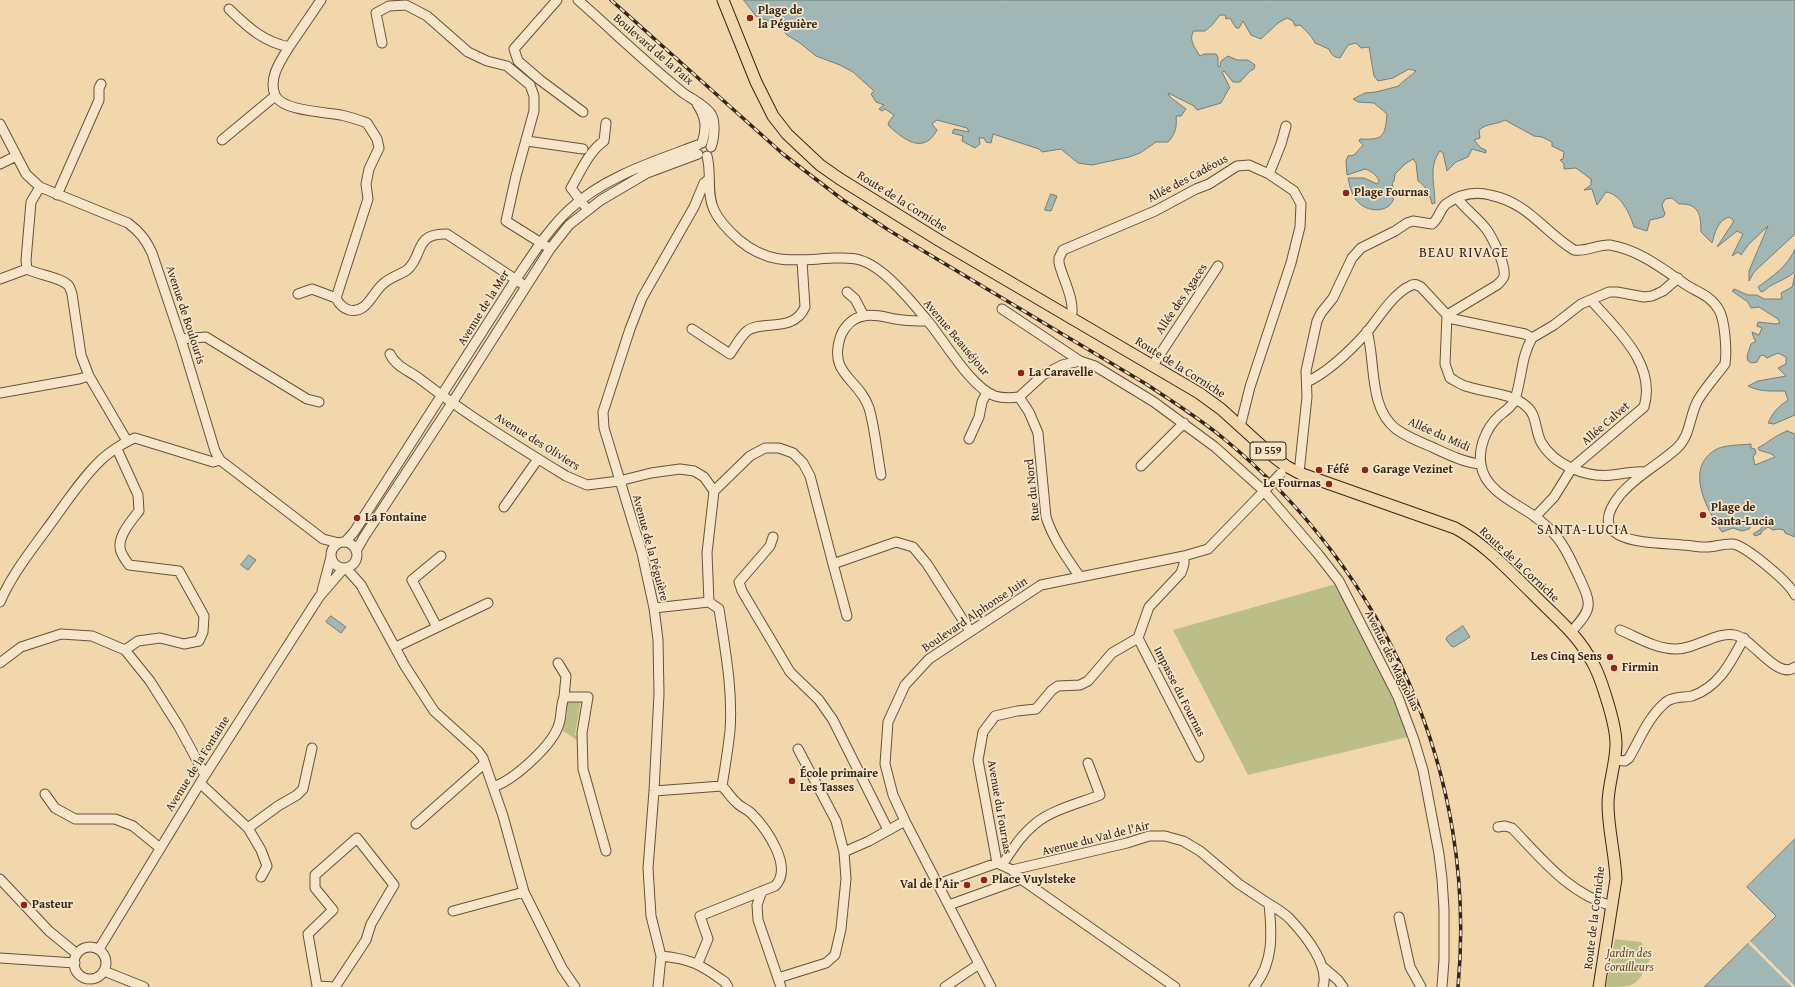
<!DOCTYPE html>
<html>
<head>
<meta charset="utf-8">
<style>
	body { margin:0 }
	canvas { display:block; background:#f2d7ac }
</style>
</head>
<body>
<canvas width="1795" height="987"></canvas>
<script>
const ctx = document.querySelector('canvas').getContext('2d');
ctx.lineJoin = 'round';
function fillPath(path, color) {
  ctx.fillStyle = color;
  ctx.fill(path, 'evenodd');
}
function strokePath(path, color, width, dash) {
  ctx.strokeStyle = color;
  ctx.lineWidth = width;
  ctx.lineCap = dash ? 'butt' : 'round';
  ctx.setLineDash(dash || []);
  ctx.stroke(path);
}
function drawText(font, color, halo, rows, align = 'center') {
  ctx.font = font + ' "Gentium Book Plus",serif';
  ctx.lineWidth = 3.5;
  ctx.setLineDash([]);
  ctx.textBaseline = 'middle';
  ctx.strokeStyle = halo;
  ctx.fillStyle = color;
  for (const [text, x, y, turn = 0] of rows) {
    ctx.save();
    ctx.translate(x, y);
    ctx.rotate((+turn || 0) * Math.PI / 180);
    ctx.textAlign = isNaN(turn) ? turn : align;
    if (halo) ctx.strokeText(text, 0, 0);
    ctx.fillText(text, 0, 0);
    ctx.restore();
  }
}
fillPath(new Path2D(`
	M1336,584L1384,676L1382,677L1401,716L1408,737L1248,775L1173,630Z
	M566,700H581L575,735L579,737L577,740L563,731L567,714Z
	M1615,939L1641,942L1651,958C1636,986 1638,987 1606,987Z`), '#bcbe88');
const water = new Path2D(`
	M744,0H1795V234L1754,272L1749,281V271L1768,226L1748,245L1741,255L1738,252L1732,256L1743,234L1737,231L1717,247L1734,221L1729,217C1717,221 1715,233 1712,243L1701,232C1701,215 1699,203 1679,204L1672,198L1665,199L1662,205L1665,214L1663,217L1650,220L1647,231L1634,227C1630,214 1621,194 1606,192L1597,205L1592,189L1584,190L1591,185V179L1576,168L1564,169V164L1560,160L1563,159L1564,152L1552,146V142L1542,137L1534,136L1505,120C1496,125 1487,123 1479,130L1480,138L1474,140L1481,148L1486,150V153L1472,149L1468,157L1456,162L1447,171L1443,153L1440,151C1428,166 1435,186 1435,203L1432,204C1430,195 1426,186 1418,181L1416,163L1413,159L1405,164L1395,174L1394,181L1392,183C1393,187 1394,192 1394,196C1392,213 1369,213 1359,203C1352,197 1350,187 1348,178H1364L1377,184L1379,181C1376,174 1371,171 1365,169L1347,175L1346,161L1348,156L1354,155L1363,145L1359,141L1360,139C1383,140 1385,137 1387,114L1374,103L1358,102L1353,99L1365,93L1376,92L1399,86C1401,82 1411,76 1416,71L1409,69L1393,78L1378,81L1374,76L1369,47L1361,48L1356,43L1348,45L1340,58C1334,57 1331,55 1329,49L1315,43C1311,35 1306,31 1300,25L1295,26L1293,21L1287,18L1278,23L1261,39L1251,35L1243,21L1239,28H1236L1230,18L1226,19L1225,15H1220L1212,25L1205,31H1194C1188,39 1195,48 1200,56L1204,54H1216L1218,57V66L1220,67L1221,61L1228,56L1237,60H1248L1255,65L1254,69L1250,71L1240,82H1233L1224,71L1222,72L1230,88L1228,90L1221,103L1197,110L1194,106L1168,93L1170,97L1186,109L1181,116H1176C1177,127 1176,133 1168,142H1156L1140,153L1129,157L1092,165L1078,163L1061,149L1042,152L1039,149L993,134L991,143L986,142L984,138H979L980,144L975,148L962,141L963,136L952,133L954,129L969,132L967,128L937,120L932,124L937,130C924,155 904,140 889,126L888,123L894,115L885,109L882,111L879,109L884,105L876,102L871,94L874,91L853,72L840,65L816,56L800,43L787,35L775,23L757,17Z
	M1051,194L1057,196L1051,211L1045,210Z
	M1795,249V272C1787,278 1780,281 1772,285C1767,287 1766,291 1761,292L1758,287C1773,276 1788,266 1795,249Z
	M1795,274V415L1774,424L1768,423C1773,412 1778,407 1788,400L1785,391C1773,391 1759,392 1748,386L1758,381L1786,376L1778,368L1786,364V357L1778,353L1767,358L1763,355L1760,356L1757,362L1752,363L1748,361L1747,356L1751,344L1756,341L1754,339L1752,332L1759,335L1762,328L1757,326L1758,322L1776,324L1780,323L1778,319L1759,307L1751,308L1748,302L1732,291L1734,289L1748,295H1757L1764,299H1782L1781,293L1792,287Z
	M1787,431L1795,434V537L1785,533L1784,530L1779,529L1773,530L1768,527L1762,531L1761,534L1755,536L1753,534L1761,529L1763,525L1755,521L1749,529L1742,531L1733,528L1722,532C1707,510 1683,467 1717,449C1724,445 1742,445 1751,444V448L1755,449L1756,453L1753,457L1755,465L1775,457C1771,452 1765,453 1759,450L1758,448C1769,442 1776,435 1787,431Z
	M249,555L256,560L248,570L241,565Z
	M331,616L346,627L341,633L326,622Z
	M1463,626L1470,637L1454,647L1451,646L1446,639L1447,637Z
	M1795,839V987H1704L1776,916L1747,887Z`);
fillPath(water, '#a0b7b5');
strokePath(water, '#757d75', 1);
fillPath(new Path2D(`
	M1750,941L1795,986V987H1792L1748,943Z`), '#f2d7ac');
const minor = new Path2D(`
	M557,0L514,49L518,61L540,80L583,112
	M578,0C613,31 646,63 682,92C691,99 704,104 711,114C716,122 714,139 711,147
	M229,9C248,27 262,41 289,47L321,0
	M382,43L376,13L389,6L406,5L427,16L468,52L487,61L507,66L530,85L534,96V111L516,176L506,221L546,246
	M289,47C281,60 268,78 275,95C282,111 325,112 341,115C350,117 359,120 367,123L377,139L379,148L369,169L366,184L368,199L336,298
	M697,104C706,117 707,128 702,143
	M0,124L26,174L40,187L128,223C140,232 146,240 152,253L181,339L215,451L220,460L323,539L339,543
	M222,140L275,96
	M527,141L583,149
	M707,156C712,174 706,193 714,210C719,221 730,232 739,240C770,266 796,260 833,258C843,258 851,257 860,260C884,267 911,301 927,320C944,340 971,388 995,396C1002,398 1011,398 1019,397L1043,375L1062,365L1080,361L1095,366L1154,402L1215,447L1264,491L1318,554L1339,581L1398,697L1414,740L1423,770L1439,854L1442,879L1444,909V960L1442,987
	M0,164L16,156
	M1269,174L1281,144L1286,126
	M40,187L31,202L26,260L27,269C38,275 60,277 68,285C70,287 71,291 72,294L81,355L89,376L127,441
	M57,195L99,100V88L101,84
	M1457,198C1466,210 1478,218 1487,230C1493,239 1506,265 1504,276C1503,280 1500,282 1497,285L1447,315L1445,364L1450,378C1456,381 1462,386 1469,387C1487,393 1511,393 1526,406C1537,414 1535,431 1541,442C1554,465 1586,478 1612,475C1623,474 1633,471 1645,472
	M584,205L571,188C580,173 589,151 604,141L606,123
	M0,279L27,269
	M847,292L855,299L864,316
	M298,294L312,289L336,298
	M336,298C339,304 342,308 349,310C367,314 372,293 383,284C390,277 400,275 407,270C424,256 413,233 447,234L521,283
	M1002,309L1080,361
	M1071,319C1076,301 1063,280 1059,263V258L1063,250L1155,211L1196,189L1209,184L1237,166L1249,165L1269,174L1294,191L1301,204L1300,227L1291,263L1250,387L1240,427
	M692,329L730,354C735,347 740,337 747,331C762,319 793,334 805,307L802,261
	M1367,331C1376,362 1368,407 1396,429C1407,437 1420,442 1432,447C1447,454 1465,463 1481,464
	M1532,338C1521,357 1522,378 1515,399C1513,406 1505,411 1499,416C1486,428 1478,448 1481,465C1485,491 1516,503 1534,516C1541,521 1549,528 1555,535C1565,545 1572,563 1579,577C1592,605 1593,608 1571,632
	M181,339L206,337L307,399L319,402
	M390,354C396,367 410,371 420,379C467,415 517,446 566,476L587,485L619,481L651,473L680,469L694,471L704,477L714,491
	M1153,365L1218,266
	M1307,382C1330,371 1351,350 1368,331C1379,317 1394,293 1410,286C1414,283 1417,285 1421,287L1447,315L1453,319L1525,334L1532,338L1554,325L1581,304L1609,292H1617L1644,297L1652,296L1663,291L1678,278
	M0,393L79,379L89,376
	M1019,397L1029,412L1038,433L1046,517C1053,539 1067,558 1080,577
	M969,439L979,417L982,402L987,392
	M117,449L138,495L139,511C131,521 114,540 122,554C124,558 127,562 129,565L179,571L204,616L203,632L199,641L184,644L160,638L138,641L125,650
	M1141,466L1184,423
	M1299,473L1307,397L1306,371L1317,321L1321,313L1333,298L1352,258L1361,248L1395,231L1407,223L1413,221L1432,224C1439,219 1440,209 1446,204C1460,194 1474,191 1490,195C1529,203 1543,231 1574,250C1587,252 1598,244 1610,245C1640,250 1664,270 1688,286C1700,293 1712,297 1719,310C1725,320 1727,352 1725,364C1716,376 1706,387 1698,400C1689,416 1691,436 1676,449C1658,465 1636,476 1620,495C1580,545 1653,542 1682,545C1689,545 1696,547 1703,547C1713,548 1723,543 1733,544C1746,546 1790,583 1795,595
	M881,475C877,453 875,429 869,408C859,378 827,375 841,335C845,326 853,318 863,316C877,313 889,319 903,320C911,321 919,321 927,321
	M504,507L538,459
	M1535,517L1554,497L1572,468L1644,407C1657,364 1616,329 1591,300
	M773,537L770,546L739,582L742,591L790,672L819,700L833,720L888,830
	M331 555a13 13 0 1 1 26 0a13 13 0 1 1-26 0Z
	M345,542L354,532L516,279C532,256 548,229 570,209C604,177 655,161 698,145
	M356,551L364,537L452,403L550,249L569,225L601,200L647,173L698,154
	M833,564L847,616
	M346,568L361,585L405,666L434,711L478,751L483,758L503,816L524,892L562,968L575,987
	M322,591L331,557
	M0,602C11,576 30,552 46,530C64,506 80,480 101,460C108,453 126,441 135,438L213,462L220,460
	M654,608L709,602
	M437,627L412,580L441,556
	M1620,630C1637,637 1656,649 1675,649C1694,650 1717,631 1735,635C1753,639 1778,681 1795,667
	M1138,638L1199,757
	M396,647L488,603
	M0,663L21,647L61,634L92,636L125,650L150,681L179,727L205,775
	M558,663L566,676L564,697
	M798,749L836,821L844,852
	M1615,760L1625,761L1629,758C1640,739 1648,717 1666,702C1674,696 1683,698 1692,696C1719,687 1731,662 1744,638
	M200,783L248,828L261,850L267,866L261,877
	M493,787C514,780 553,745 559,724C562,715 560,708 564,697H588L582,733L583,769L606,851
	M654,791L722,786
	M45,794L55,808L75,819H115L133,826L160,848
	M416,824L485,763
	M1498,827L1505,826L1512,828C1541,858 1569,894 1612,906
	M248,828L278,806L297,795L303,789L312,748
	M357,838L394,885L371,924L366,940L335,987L317,986L308,934L333,910L315,888V875Z
	M997,863L978,760L983,732L995,716L1017,711L1036,709L1052,690L1058,686L1080,685L1088,681L1112,653L1138,638L1149,607L1181,573L1184,564V556
	M997,863L1012,870L1021,879L1175,987
	M1002,865C1012,850 1021,835 1035,824C1051,810 1080,803 1100,795L1088,763
	M1012,870L1127,843L1149,836H1165L1183,841L1200,851L1239,884L1269,904C1272,934 1274,962 1254,987
	M0,879L49,931L77,954
	M938,884L997,863
	M762,891L757,905L758,920L781,987
	M1269,904C1276,908 1284,913 1290,919C1304,934 1330,965 1323,987
	M949,905L1021,879
	M453,911L524,892
	M1399,917L1410,967L1421,987
	M74 963a16 16 0 1 1 32 0a16 16 0 1 1-32 0Z
	M99,949L205,775L319,597L344,568
	M661,956C692,959 701,965 725,982L728,987
	M0,958L75,963
	M698,963L708,939L700,916L775,886C794,867 766,828 751,813C747,809 740,807 736,802C731,798 727,791 722,786C725,768 728,749 730,731C733,690 725,649 719,609L709,602L707,553L714,491L750,456L765,448H779L793,453L803,463L810,476L833,564L896,542L913,547L927,564L970,631
	M1324,968L1338,980L1343,987
	M104,971L144,987
	M778,978L826,963L835,955L841,929L846,879L844,852L869,841L905,821
	M658,987L661,956L651,916L648,868L654,791L659,694L658,640L654,608L642,553L604,428L603,412L630,329L642,298L694,207L704,183L709,179
	M945,987L979,964
	M991,987L905,821L893,795L885,764L888,722L905,685L929,659L1041,585L1184,556L1208,549L1267,488`);
const major = new Path2D(`
	M723,0L756,82L773,116L787,134L820,165L840,179L940,241L1199,393L1221,409L1274,457L1286,466L1299,473L1455,528C1485,544 1507,569 1531,592C1550,612 1574,631 1588,655C1597,668 1602,684 1607,700C1611,713 1616,729 1616,744C1616,764 1608,784 1608,804C1608,829 1615,854 1616,879L1599,987`);
strokePath(minor, '#64523c', 11);
strokePath(major, '#342516', 13);
strokePath(minor, '#f7e5c9', 9);
strokePath(major, '#f2d7ac', 11);
const rail = new Path2D(`
	M611,0L783,154L843,200L890,231L1146,384C1172,401 1199,418 1223,438C1386,572 1478,775 1458,987`);
strokePath(rail, '#342516', 3.5);
strokePath(rail, '#f7e5c9', 2, [6]);
const minorBridge = new Path2D(`
	M1267,488L1281,473`);
strokePath(minorBridge, '#64523c', 11, []);
strokePath(minorBridge, '#f7e5c9', 9);
for (const [x, y, r, color] of [
	[750,18,4,"#8f2418"],
	[1346,193,4,"#8f2418"],
	[1021,373,4,"#8f2418"],
	[1319,470,4,"#8f2418"],
	[1365,470,4,"#8f2418"],
	[1329,484,4,"#8f2418"],
	[1703,515,4,"#8f2418"],
	[357,518,4,"#8f2418"],
	[1610,657,4,"#8f2418"],
	[1614,668,4,"#8f2418"],
	[792,781,4,"#8f2418"],
	[984,880,4,"#8f2418"],
	[967,885,4,"#8f2418"],
	[24,905,4,"#8f2418"]
]) {
  const dot = new Path2D();
  dot.arc(x, y, r, 0, 2 * Math.PI);
  ctx.fillStyle = color;
  ctx.fill(dot);
  strokePath(dot, '#f7e5c9', 1.5);
}
for (const [x, y, w] of [
	[1268,451,36]
]) {
  const box = new Path2D();
  box.roundRect(x - w / 2, y - 9, w, 18, 3);
  ctx.fillStyle = '#f7e5c9';
  ctx.fill(box);
  strokePath(box, '#342516', 1);
}
drawText('bold 11px', '#342516', null, [
	["D 559",1268,451]
]);
drawText('bold 12px', '#342516', '#f7e5c9', [
	["Plage de",758,11],
	["la Péguière",758,25],
	["Plage Fournas",1354,193],
	["La Caravelle",1029,373],
	["Féfé",1327,470],
	["Garage Vezinet",1373,470],
	["Le Fournas",1321,484,"right"],
	["Plage de",1711,508],
	["Santa-Lucia",1711,522],
	["La Fontaine",365,518],
	["Les Cinq Sens",1602,657,"right"],
	["Firmin",1622,668],
	["École primaire",800,774],
	["Les Tasses",800,788],
	["Place Vuylsteke",992,880],
	["Val de l’Air",959,885,"right"],
	["Pasteur",32,905]
], 'left');
drawText('12px', '#342516', '#f7e5c9', [
	["Boulevard de la Paix",653,50,41],
	["Allée des Cadéous",1188,179,-28],
	["Route de la Corniche",902,202,32],
	["Allée des Agaces",1182,299,-56],
	["Avenue de la Mer",484,308,-58],
	["Avenue de Boulouris",185,315,72],
	["Avenue Beauséjour",956,338,50],
	["Route de la Corniche",1180,368,32],
	["Allée Calvet",1606,424,-41],
	["Allée du Midi",1439,435,24],
	["Avenue des Oliviers",537,442,32],
	["Rue du Nord",1033,490,-96],
	["Avenue de la Péguière",650,548,75],
	["Route de la Corniche",1519,565,43],
	["Boulevard Alphonse Juin",975,615,-34],
	["Avenue des Magnolias",1392,661,64],
	["Impasse du Fournas",1179,692,63],
	["Avenue de la Fontaine",198,764,-58],
	["Avenue du Fournas",999,807,80],
	["Avenue du Val de l'Air",1096,839,-14],
	["Route de la Corniche",1595,918,-83]
]);
drawText('italic 12px', '#564b32', '#f7e5c9', [
	["Jardin des",1629,954],
	["Corailleurs",1629,968]
]);
ctx.letterSpacing = '1px';
drawText('14px', '#342516', '#f7e5c9', [
	["BEAU RIVAGE",1464,253],
	["SANTA-LUCIA",1583,530]
]);
ctx.letterSpacing = '0px';
</script>
</body>
</html>
